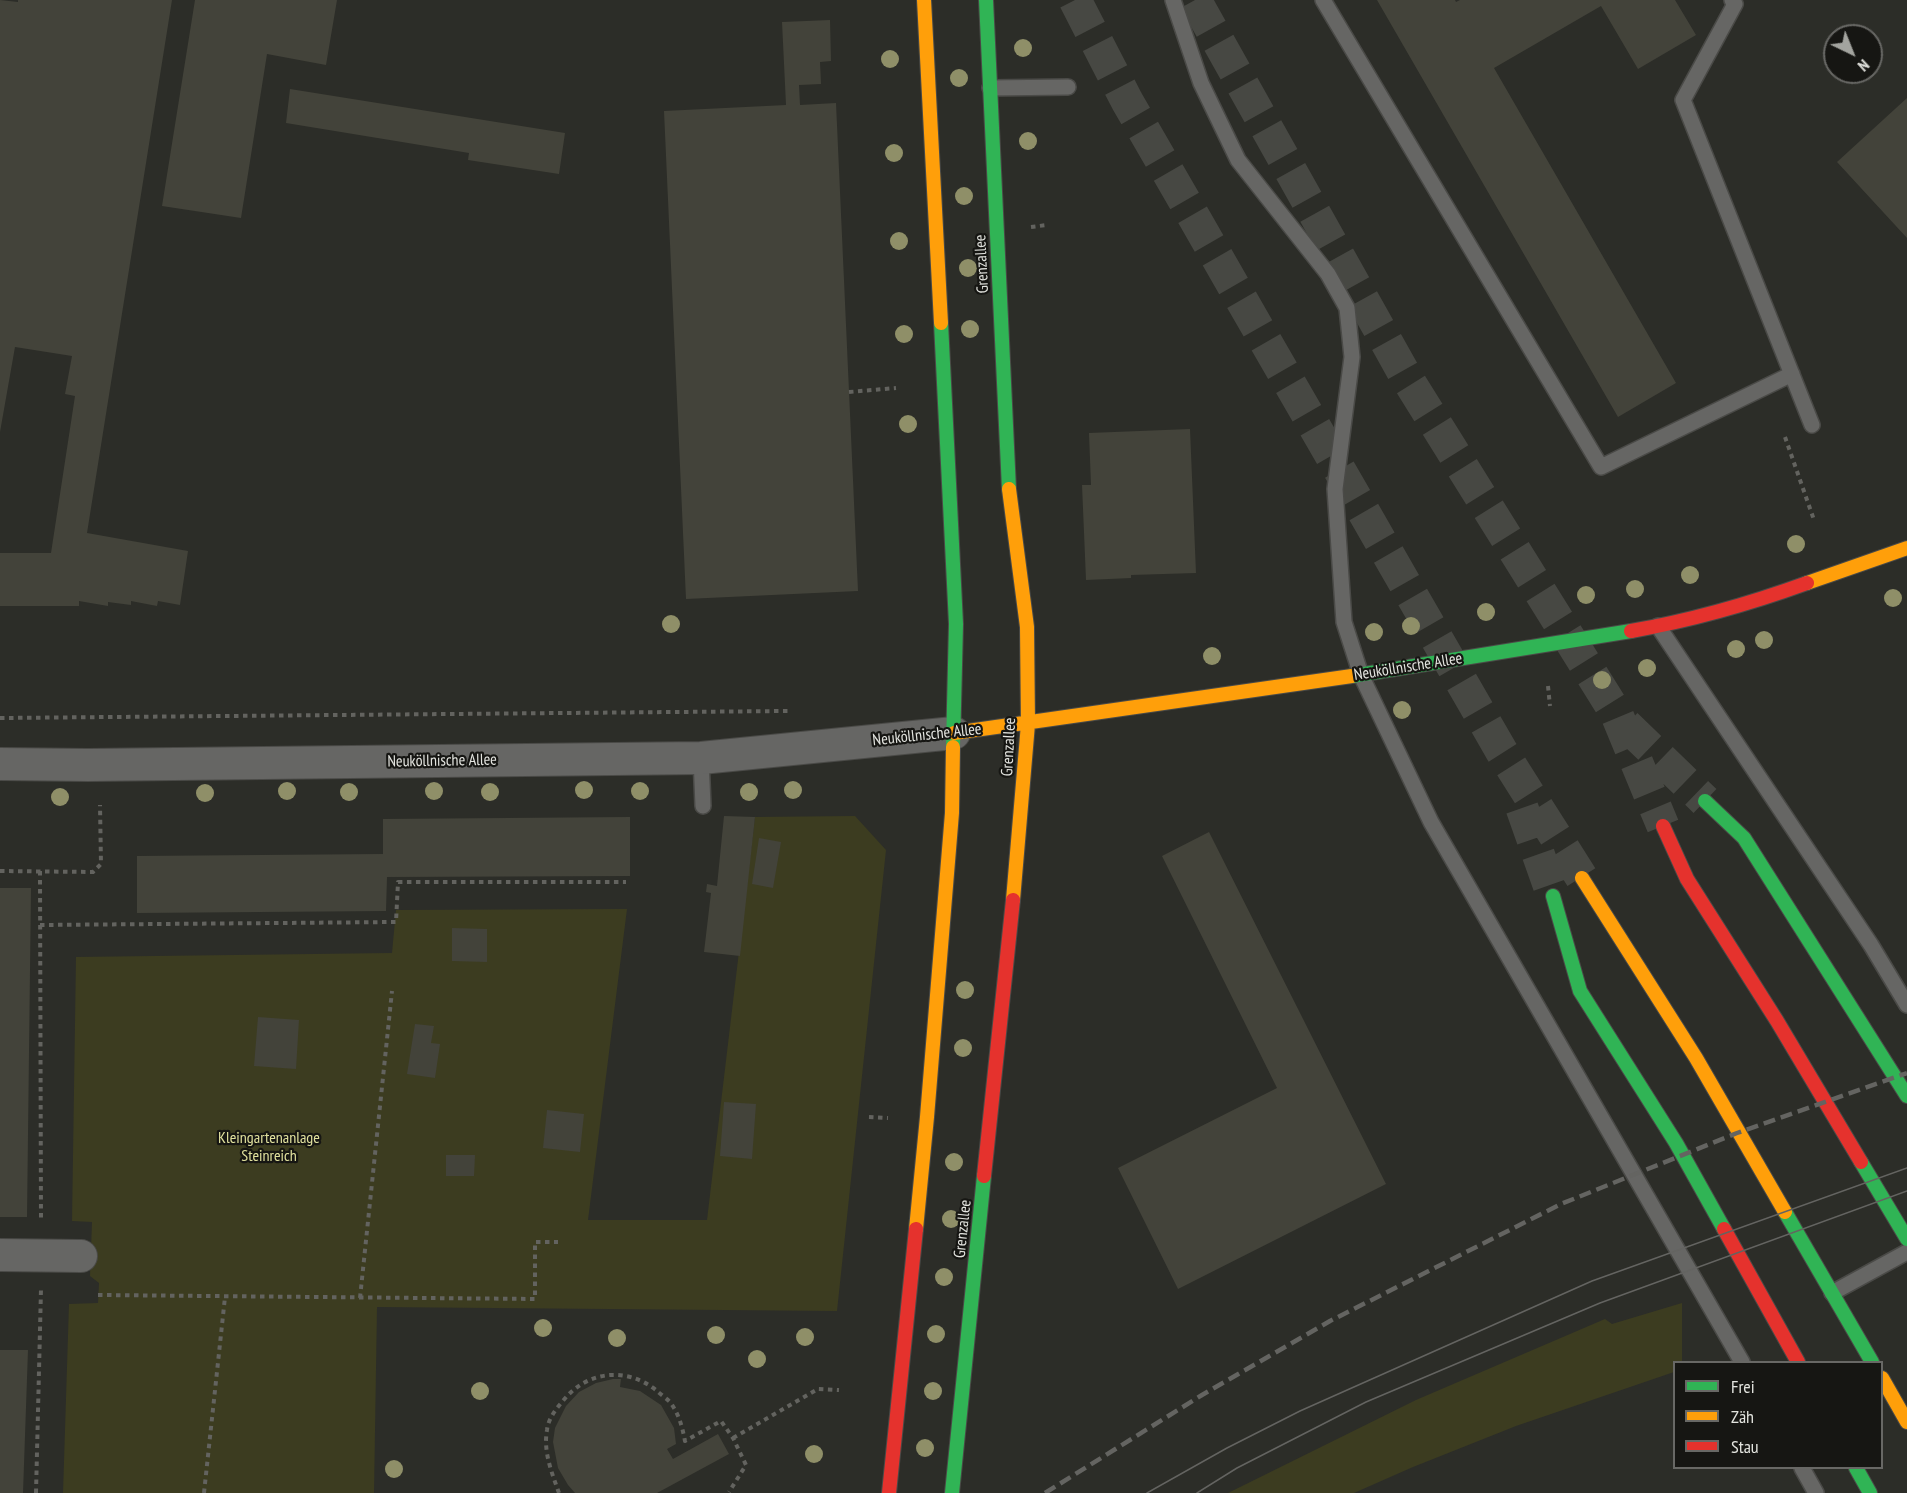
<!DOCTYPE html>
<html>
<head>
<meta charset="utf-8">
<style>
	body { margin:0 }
	#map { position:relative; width:1907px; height:1493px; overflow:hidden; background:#2c2d28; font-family:"PT Sans Narrow",sans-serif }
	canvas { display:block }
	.legend { position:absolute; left:1673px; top:1361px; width:210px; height:108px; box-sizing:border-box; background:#161613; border:2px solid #686865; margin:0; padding:8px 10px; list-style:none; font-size:18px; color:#e3e4df }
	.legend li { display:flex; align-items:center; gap:12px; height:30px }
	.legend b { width:30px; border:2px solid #686865 }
	.north { position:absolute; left:1823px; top:24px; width:60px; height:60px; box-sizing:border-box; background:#161613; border:2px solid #686865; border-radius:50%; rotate:137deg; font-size:16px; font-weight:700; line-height:24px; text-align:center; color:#e3e4df }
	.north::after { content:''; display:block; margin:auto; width:21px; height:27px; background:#a3a49f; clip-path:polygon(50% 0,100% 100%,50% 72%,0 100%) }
</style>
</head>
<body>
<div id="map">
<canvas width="1907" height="1493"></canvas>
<ul class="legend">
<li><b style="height:8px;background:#30b455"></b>Frei</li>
<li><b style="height:8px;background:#ff9f0a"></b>Zäh</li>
<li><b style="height:8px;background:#e5322d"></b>Stau</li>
</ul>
<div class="north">N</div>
</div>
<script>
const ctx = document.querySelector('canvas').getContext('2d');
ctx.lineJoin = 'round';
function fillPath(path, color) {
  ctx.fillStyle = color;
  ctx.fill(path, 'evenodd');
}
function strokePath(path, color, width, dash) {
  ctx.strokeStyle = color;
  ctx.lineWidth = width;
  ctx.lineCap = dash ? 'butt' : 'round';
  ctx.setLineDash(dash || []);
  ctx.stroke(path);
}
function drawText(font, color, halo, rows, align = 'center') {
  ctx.font = font + ' "PT Sans Narrow",sans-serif';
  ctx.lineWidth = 4.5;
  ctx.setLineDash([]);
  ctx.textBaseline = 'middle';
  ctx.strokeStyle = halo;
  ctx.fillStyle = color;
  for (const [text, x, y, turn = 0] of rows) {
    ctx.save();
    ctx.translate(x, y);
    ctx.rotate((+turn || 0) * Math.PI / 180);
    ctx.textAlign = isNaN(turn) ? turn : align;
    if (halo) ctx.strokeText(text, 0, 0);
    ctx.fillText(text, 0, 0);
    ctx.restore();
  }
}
fillPath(new Path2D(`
	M855,816L886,850L837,1311L377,1307L374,1493H63L69,1304L98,1303L99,1283L90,1276L92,1222L72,1221L76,957L392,953L396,910L627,909L588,1220H707L755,817Z
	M1682,1303V1362H1674V1372L1516,1426L1413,1467L1354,1493H1228L1416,1400L1605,1319L1612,1324Z`), '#3c3c20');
fillPath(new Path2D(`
	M0,0L18,2V0H172L87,533L188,551L180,605L158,601L157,606L131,601V605L108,602V606L79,601V606H0V553H51L75,396L65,394L72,356L15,347L0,432Z
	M195,0H337L326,65L267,54L241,218L162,206Z
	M1377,0H1455L1456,2L1460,0H1675L1696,35L1638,69L1601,6L1494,68L1676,383L1618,417Z
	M830,20L831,61L820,62L821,84L799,85L800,105L836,103L858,591L686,599L664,111L786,105L782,22Z
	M290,89L565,133L559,174L468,160L469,153L286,123Z
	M1907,98V238L1837,162Z
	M1190,429L1196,573L1131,575V578L1086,580L1082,485H1091L1089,433Z
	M724,816L755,817L740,956L704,952L711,893L706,892L707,884L717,886Z
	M630,817V876L387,877L386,911L137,913V856L383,854V819Z
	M1209,832L1386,1184L1178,1289L1118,1168L1277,1088L1162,856Z
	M759,838L781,842L773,888L752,884Z
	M0,888H31L27,1217H0Z
	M452,928L487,929V962L452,961Z
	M258,1017L299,1020L296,1069L254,1066Z
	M415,1024L434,1026L431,1043L440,1044L435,1078L407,1074Z
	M724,1102L756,1104L752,1159L720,1156Z
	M547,1110L584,1114L580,1152L543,1148Z
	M446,1155H475L474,1176H446Z
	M0,1350H28L23,1493H0Z
	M613,1379H621L620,1387L640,1391L661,1405L674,1428L676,1444L667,1449L673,1459L718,1434L729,1454L657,1493H575L568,1485L558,1468L553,1442L555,1428L566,1406L579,1392L596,1383Z`), '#43433a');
strokePath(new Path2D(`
	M1075,0L1127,101L1502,752L1582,878
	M1195,0L1405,375L1617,715L1663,826
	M1626,725L1705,801
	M1522,808L1553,896`), '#474843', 33, [33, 16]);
const lane = new Path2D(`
	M1173,0L1201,83L1238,160L1328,274L1347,308L1352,357L1335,489L1344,622L1361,675L1431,822L1742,1362
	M1323,0L1601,467L1792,374
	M1732,0L1735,4L1683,100L1812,425
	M990,88L1068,87
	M1658,626L1871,945L1907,1005
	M701,758L703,806
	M1832,1293L1907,1252
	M1802,1468L1816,1493`);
const street = new Path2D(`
	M0,764L88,765L701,758L954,733
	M0,1255L81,1256`);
const fast = new Path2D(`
	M986,0L1009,489
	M941,323L956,624L953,747
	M1352,676L1631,631
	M1705,801L1744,838L1907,1096
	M1553,896L1580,991L1676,1143L1724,1229
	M1861,1162L1907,1239
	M1785,1212L1872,1362
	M1856,1468L1870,1493
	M952,1493L984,1176`);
const slow = new Path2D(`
	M924,0L941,323
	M1009,489L1027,627L1028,724L1013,900
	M1807,583L1907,548
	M954,733L1352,676
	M1582,878L1696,1058L1785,1212
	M916,1229L927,1117L952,813L953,747
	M1882,1378L1907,1422`);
const jam = new Path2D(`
	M1631,631C1688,621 1752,603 1807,583
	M1663,826L1687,879L1777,1021L1861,1162
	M984,1176L1013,900
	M1724,1229L1798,1362
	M889,1493L916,1229`);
strokePath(lane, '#4a4a47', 18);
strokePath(street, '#4a4a47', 34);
strokePath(fast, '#4a4a47', 16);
strokePath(slow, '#4a4a47', 16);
strokePath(jam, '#4a4a47', 16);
strokePath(new Path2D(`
	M1031,227L1047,225
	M849,392L896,388
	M1785,437L1814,520
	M1548,686L1550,706
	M0,718L788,711
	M0,871L93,872L101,864L100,805
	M40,871L41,1221
	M40,925L396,922L398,882H626
	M869,1117L888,1118
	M98,1295L535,1299V1242H558
	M360,1298L392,991
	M733,1438L818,1389L839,1390
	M36,1493L41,1289
	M204,1493L225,1297
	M559,1493C552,1473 543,1452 547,1430C548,1420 555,1410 562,1402C586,1371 625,1366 656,1390C660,1394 666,1398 670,1402C679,1414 682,1426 685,1441L721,1421L733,1438L746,1465L729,1492`), '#63635f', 4, [4.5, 4.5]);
strokePath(lane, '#666664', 15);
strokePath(street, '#666664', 32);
strokePath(fast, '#30b455', 14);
strokePath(slow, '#ff9f0a', 14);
strokePath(jam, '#e5322d', 14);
strokePath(new Path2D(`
	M1147,1493L1227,1448L1300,1411L1592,1281L1907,1168
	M1197,1493L1237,1468L1366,1402L1600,1303L1907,1191`), '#646461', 1.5);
strokePath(new Path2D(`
	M1045,1493L1202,1395L1330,1321L1561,1204L1737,1133L1907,1073`), '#646461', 4.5, [12, 6]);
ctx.fillStyle = '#8f8f68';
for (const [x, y] of [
	[1023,48],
	[890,59],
	[959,78],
	[1028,141],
	[894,153],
	[964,196],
	[899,241],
	[968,268],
	[970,329],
	[904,334],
	[908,424],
	[1796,544],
	[1690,575],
	[1635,589],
	[1586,595],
	[1893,598],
	[1486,612],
	[671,624],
	[1411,626],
	[1374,632],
	[1764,640],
	[1736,649],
	[1212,656],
	[1647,668],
	[1602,680],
	[1402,710],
	[584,790],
	[793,790],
	[287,791],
	[434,791],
	[640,791],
	[349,792],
	[490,792],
	[749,792],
	[205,793],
	[60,797],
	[965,990],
	[963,1048],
	[954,1162],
	[951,1219],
	[944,1277],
	[543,1328],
	[936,1334],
	[716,1335],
	[805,1337],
	[617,1338],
	[757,1359],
	[480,1391],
	[933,1391],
	[925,1448],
	[814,1454],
	[394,1469]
]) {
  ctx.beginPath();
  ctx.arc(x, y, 9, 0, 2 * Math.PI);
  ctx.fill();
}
drawText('16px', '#e3e4df', '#161613', [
	["Grenzallee",982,264,-93],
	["Neuköllnische Allee",1408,667,-9],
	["Neuköllnische Allee",927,735,-6],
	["Grenzallee",1009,747,-87],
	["Neuköllnische Allee",442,761,-1],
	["Grenzallee",963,1229,-84]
]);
drawText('16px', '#e0e09d', '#161613', [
	["Kleingartenanlage",269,1138],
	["Steinreich",269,1156]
]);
</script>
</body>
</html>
